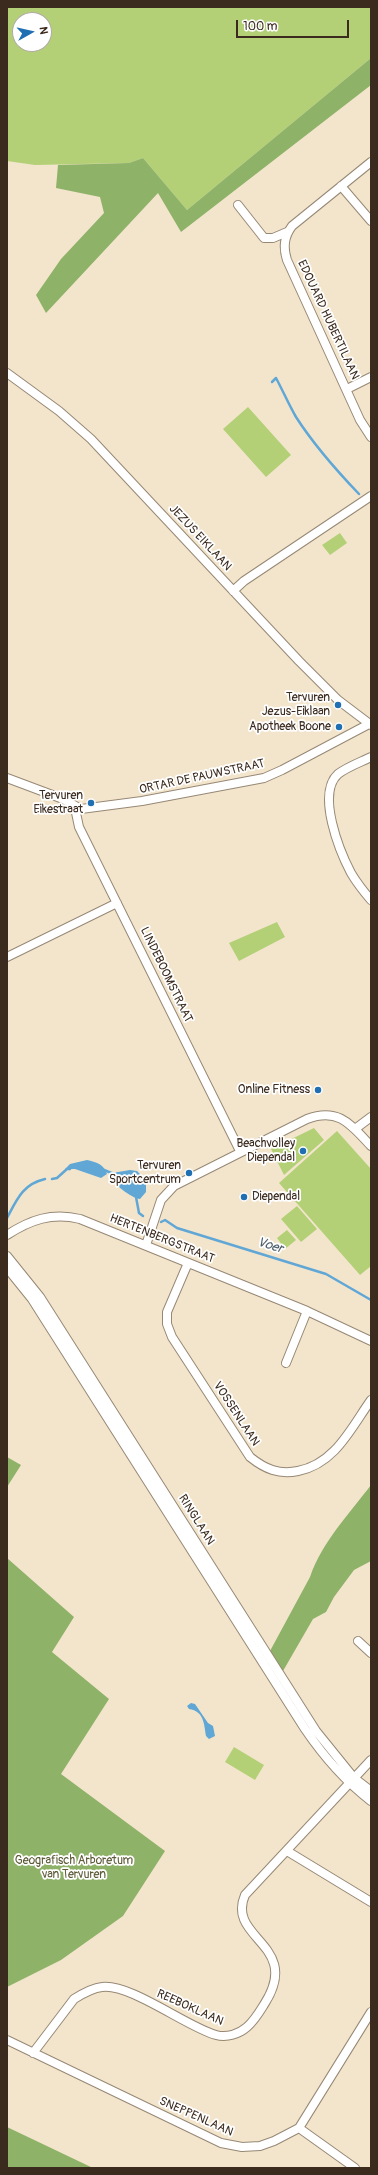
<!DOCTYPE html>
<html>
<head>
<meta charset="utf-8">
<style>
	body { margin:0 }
	#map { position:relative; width:378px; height:2175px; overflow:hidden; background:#f3e5cc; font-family:Pangolin,sans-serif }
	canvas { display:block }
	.frame { position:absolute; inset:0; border:8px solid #3b2a1e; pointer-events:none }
	.north { position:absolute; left:12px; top:12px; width:40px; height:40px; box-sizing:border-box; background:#fff; border:1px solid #b1aaa5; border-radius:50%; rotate:82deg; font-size:11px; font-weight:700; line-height:16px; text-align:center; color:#3b2a1e }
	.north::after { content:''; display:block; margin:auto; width:14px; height:18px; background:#1f6fb2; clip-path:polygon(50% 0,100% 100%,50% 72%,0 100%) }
	.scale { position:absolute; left:236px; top:20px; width:113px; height:18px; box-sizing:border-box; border:2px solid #3b2a1e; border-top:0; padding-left:5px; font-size:12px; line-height:14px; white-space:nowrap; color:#3b2a1e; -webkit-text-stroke:3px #fff; paint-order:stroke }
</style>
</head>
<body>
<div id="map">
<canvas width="378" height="2175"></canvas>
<div class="frame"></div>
<div class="north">N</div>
<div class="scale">100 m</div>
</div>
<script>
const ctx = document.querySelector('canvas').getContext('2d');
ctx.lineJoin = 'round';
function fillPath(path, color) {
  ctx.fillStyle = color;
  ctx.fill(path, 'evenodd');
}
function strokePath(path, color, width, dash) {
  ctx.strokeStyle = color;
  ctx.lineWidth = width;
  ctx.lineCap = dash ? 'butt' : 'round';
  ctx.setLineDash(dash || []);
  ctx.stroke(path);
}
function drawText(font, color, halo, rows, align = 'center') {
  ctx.font = font + ' Pangolin,sans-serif';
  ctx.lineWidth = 3.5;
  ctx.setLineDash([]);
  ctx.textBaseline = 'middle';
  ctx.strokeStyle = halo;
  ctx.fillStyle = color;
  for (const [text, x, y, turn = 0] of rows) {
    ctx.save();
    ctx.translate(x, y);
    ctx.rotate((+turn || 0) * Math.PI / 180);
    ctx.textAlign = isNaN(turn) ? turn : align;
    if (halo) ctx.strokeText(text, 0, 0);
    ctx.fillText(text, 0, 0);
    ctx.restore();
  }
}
fillPath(new Path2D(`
	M7,7H371V58L187,210L143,158L129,163L35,165L7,161ZM20,20H44V44H20Z
	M248,407L291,455L266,477L223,429Z
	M340,533L347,543L330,555L322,545Z
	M277,922L285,937L239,961L229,943Z
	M314,1128L324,1140L284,1175L271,1149Z
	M337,1131L371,1169V1266L360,1275L279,1183Z
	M297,1206L317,1229L301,1242L281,1219Z
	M287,1230L296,1240L285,1249L277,1238Z
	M234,1747L264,1765L255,1780L225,1762Z`), '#b3d077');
fillPath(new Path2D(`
	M371,58V85L181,232L158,193L46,313L36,295L61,259L104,213L100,197L56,188L58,165L129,163L143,158L187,210Z
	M7,1457L21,1465L7,1487Z
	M371,1485V1561L354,1570L334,1597L326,1612L313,1619L283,1671L270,1651L310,1577C322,1542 349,1514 371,1485Z
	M7,1558L74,1617L52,1652L109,1699L61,1774L165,1851L123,1916L61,1960L7,1987Z
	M7,2127L93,2168H7Z`), '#8eb268');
fillPath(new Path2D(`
	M87,1160C96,1162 104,1164 107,1174L101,1178L75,1169H65L70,1164Z
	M130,1170L137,1171L146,1180V1192L140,1199C131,1198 113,1184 110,1175L112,1173Z
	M191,1703L195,1704L208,1723L213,1726L215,1736L209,1739L206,1736C204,1724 204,1711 189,1709L187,1706Z`), '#60a7d6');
strokePath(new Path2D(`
	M272,382L276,378C283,391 289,405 296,417C314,445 336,470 359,494
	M104,1170L114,1174
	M52,1179L57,1178L67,1169H70
	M136,1197L139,1213L143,1216
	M7,1218C17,1199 23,1184 45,1179
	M161,1222L165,1220L177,1228L326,1274L371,1300`), '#60a7d6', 2.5);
const minor = new Path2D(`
	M371,162L292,226C284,237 283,247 287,260L360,420L371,437
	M341,186L371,221
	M238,205L264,238H273L287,232
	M7,373L59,411L91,439L299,661L338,700L371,725
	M347,389L371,377
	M233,591L244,581L371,496
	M371,757C361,762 347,767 338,774C316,794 340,852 351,873C357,883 364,892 371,900
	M7,778L63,799L81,809L142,801L264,778L282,770L369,724
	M75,808L79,827L240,1151
	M7,957L117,903
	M355,1129L371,1117
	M7,1235C30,1220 52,1212 80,1219L307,1311L371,1341
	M146,1245L161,1200L174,1186L307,1119C339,1107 351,1125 371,1146
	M7,1256L40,1297L316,1731L354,1778L371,1791
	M188,1263L167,1312V1324L172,1337L250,1457C265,1469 279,1475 298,1471C335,1464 351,1428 371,1400
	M7,1268L32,1299L305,1729C324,1757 345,1781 371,1801
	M286,1363L307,1311
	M358,1641L371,1653
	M287,1851L371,1902
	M7,2040L221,2143L242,2147L260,2146L274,2141L299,2128L371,2012
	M33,2053L74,1999C82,1994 92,1988 102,1987C130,1983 187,2027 216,2035C227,2038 239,2034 247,2027C255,2020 260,2011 265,2003C302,1944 226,1939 245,1895L371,1760
	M299,2128L355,2168`);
strokePath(minor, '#978875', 10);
strokePath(minor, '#fff', 8);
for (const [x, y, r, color] of [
	[338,705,4,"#1f6fb2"],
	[339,727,4,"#1f6fb2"],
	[91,803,4,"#1f6fb2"],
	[318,1090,4,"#1f6fb2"],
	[303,1151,4,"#1f6fb2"],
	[189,1173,4,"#1f6fb2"],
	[244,1197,4,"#1f6fb2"]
]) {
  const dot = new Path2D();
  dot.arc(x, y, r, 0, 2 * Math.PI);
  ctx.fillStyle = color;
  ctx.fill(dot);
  strokePath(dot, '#fff', 1.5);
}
drawText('12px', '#3b2a1e', '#fff', [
	["EDOUARD HUBERTILAAN",328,320,65],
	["JEZUS EIKLAAN",200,538,47],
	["ORTAR DE PAUWSTRAAT",202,777,-12],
	["LINDEBOOMSTRAAT",166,975,64],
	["HERTENBERGSTRAAT",162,1239,22],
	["VOSSENLAAN",236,1414,57],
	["RINGLAAN",196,1520,58],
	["REEBOKLAAN",190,2008,24],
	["SNEPPENLAAN",196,2117,24]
]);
drawText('12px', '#3b2a1e', '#fff', [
	["Tervuren",330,698],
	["Jezus-Eiklaan",330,712],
	["Apotheek Boone",331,727],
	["Tervuren",83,796],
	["Eikestraat",83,810],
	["Online Fitness",310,1090],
	["Beachvolley",295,1144],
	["Diependal",295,1158],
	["Tervuren",181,1166],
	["Sportcentrum",181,1180],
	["Diependal",252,1197,"left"]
], 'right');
drawText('12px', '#5f5c39', '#fff', [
	["Geografisch Arboretum",74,1861],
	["van Tervuren",74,1875]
]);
drawText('italic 13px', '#4a5c68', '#fff', [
	["Voer",270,1246,17]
]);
</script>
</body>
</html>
